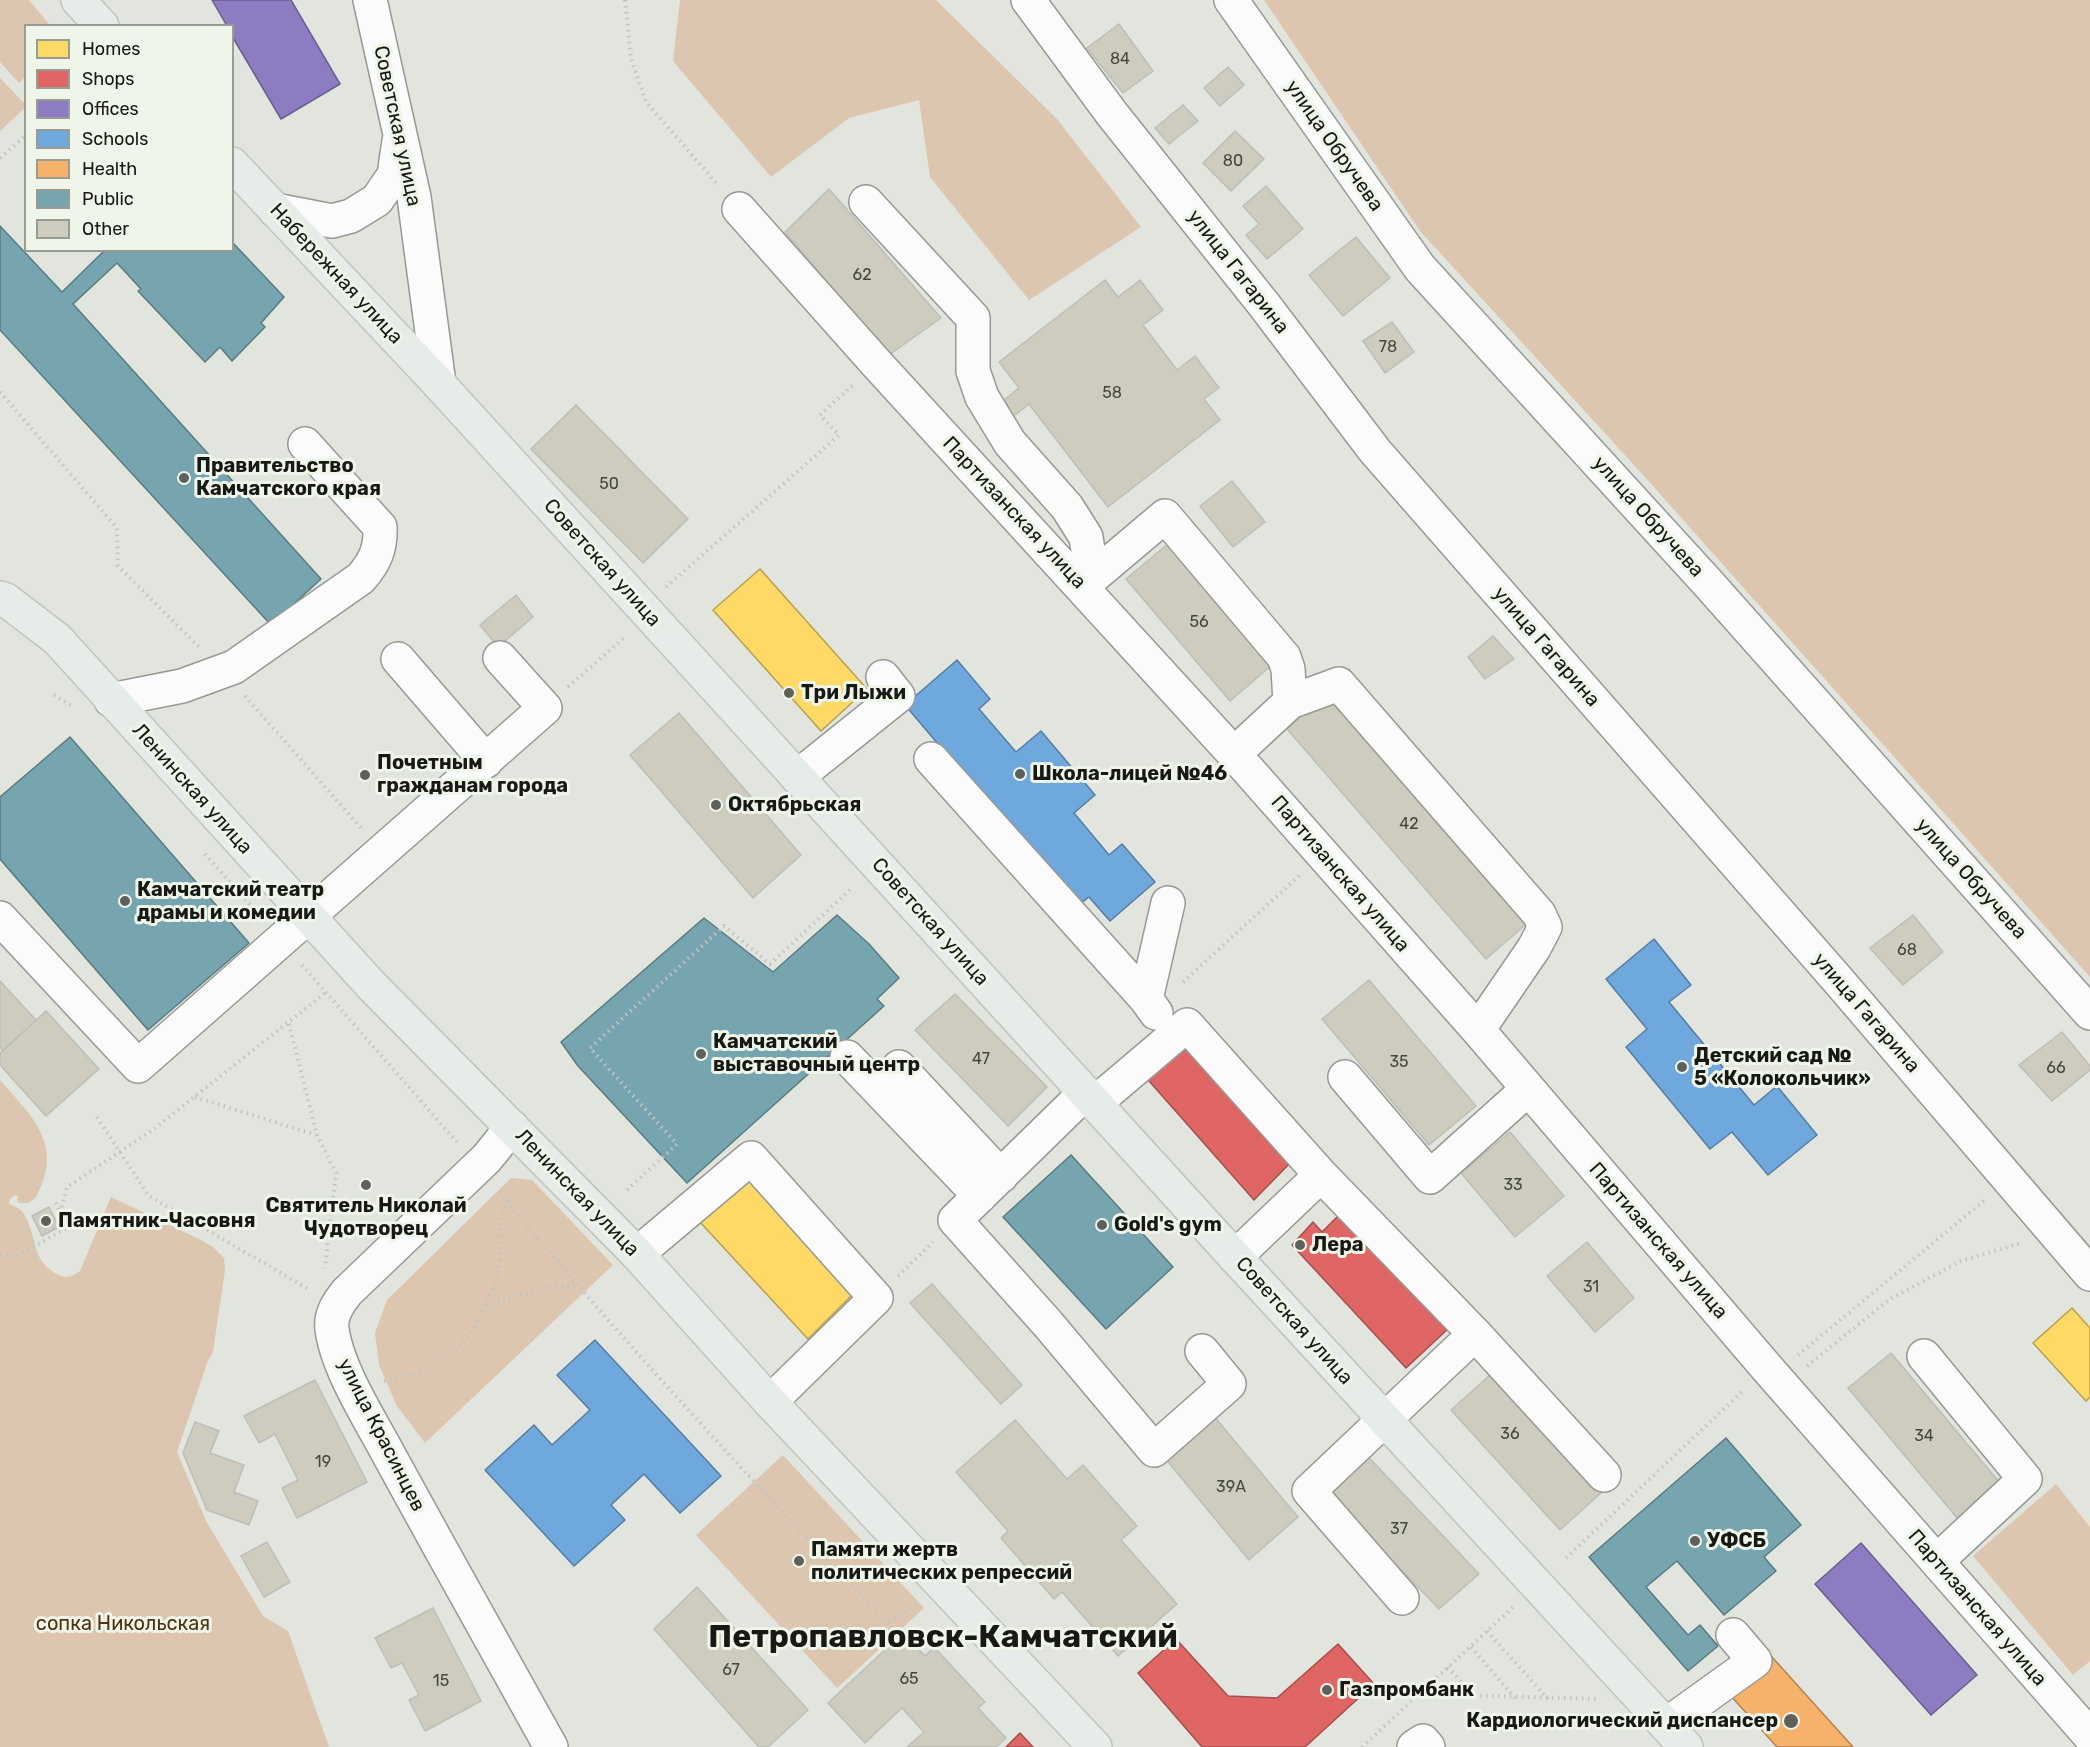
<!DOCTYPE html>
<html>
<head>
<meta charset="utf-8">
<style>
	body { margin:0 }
	#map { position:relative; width:2090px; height:1747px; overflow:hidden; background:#e1e5de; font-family:Rubik,sans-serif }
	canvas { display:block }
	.legend { position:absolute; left:24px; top:24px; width:210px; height:228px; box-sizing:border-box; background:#eff5e8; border:2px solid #989d93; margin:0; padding:8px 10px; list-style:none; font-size:18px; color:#161914 }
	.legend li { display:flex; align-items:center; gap:12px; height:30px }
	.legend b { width:30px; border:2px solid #989d93 }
</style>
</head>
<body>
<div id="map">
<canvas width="2090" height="1747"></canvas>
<ul class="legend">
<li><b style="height:16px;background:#ffd966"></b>Homes</li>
<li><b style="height:16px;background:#e06666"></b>Shops</li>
<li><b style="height:16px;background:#8e7cc3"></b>Offices</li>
<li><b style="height:16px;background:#6fa8dc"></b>Schools</li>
<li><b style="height:16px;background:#f6b26b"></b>Health</li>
<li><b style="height:16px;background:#76a5af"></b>Public</li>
<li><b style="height:16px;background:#cdccbe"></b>Other</li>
</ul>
</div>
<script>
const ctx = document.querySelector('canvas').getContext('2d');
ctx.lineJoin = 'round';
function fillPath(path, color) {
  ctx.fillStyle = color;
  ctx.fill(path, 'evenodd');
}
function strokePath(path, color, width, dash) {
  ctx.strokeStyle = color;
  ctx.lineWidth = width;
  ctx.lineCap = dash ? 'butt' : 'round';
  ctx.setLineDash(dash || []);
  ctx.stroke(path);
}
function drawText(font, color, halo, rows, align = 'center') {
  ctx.font = font + ' Rubik,sans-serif';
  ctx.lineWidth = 6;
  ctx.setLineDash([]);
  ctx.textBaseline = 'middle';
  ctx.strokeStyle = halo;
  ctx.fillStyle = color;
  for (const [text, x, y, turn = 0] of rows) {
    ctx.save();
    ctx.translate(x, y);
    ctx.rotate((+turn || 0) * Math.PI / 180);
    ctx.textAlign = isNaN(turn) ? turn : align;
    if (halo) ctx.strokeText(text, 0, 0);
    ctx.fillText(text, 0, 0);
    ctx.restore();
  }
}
fillPath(new Path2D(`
	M0,0H29L50,25L26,26L25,77L19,83L0,62Z
	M680,0H936L1057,119L1141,227L1029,300L930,177L919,100L849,118L771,177L673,61Z
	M1264,0H2090V977L1645,477L1420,231Z
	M0,78L26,105L25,108L0,131Z
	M0,1080C32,1116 64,1145 37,1195C32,1203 25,1205 17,1202L18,1196L15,1195L10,1199L9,1203C13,1207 20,1207 23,1213C39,1236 29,1261 59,1275C67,1279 73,1276 80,1271L111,1197L199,1239L213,1247L224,1258L225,1270L213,1352L207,1363L177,1452L206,1521L263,1616L288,1631L329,1747H0Z
	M511,1178L532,1180L613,1265L425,1443L397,1406L379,1365L375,1333L387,1300Z
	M783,1455L924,1608L837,1688L696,1535Z
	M2056,1484L2090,1527V1661L2073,1675L1973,1556Z`), '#dcc6af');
const homes = new Path2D(`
	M760,569L867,689L821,731L713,610Z
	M747,1179L855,1292L808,1339L700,1222Z
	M2072,1308L2090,1328V1397L2086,1401L2033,1343Z`);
fillPath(homes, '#ffd966');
strokePath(homes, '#b99f4d', 1.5);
const shops = new Path2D(`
	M1190,1033L1294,1159L1254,1200L1142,1073Z
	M1342,1212L1450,1327L1406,1368L1292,1245L1313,1222L1322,1232Z
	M1176,1639L1228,1696L1277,1698L1338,1644L1374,1684L1305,1747H1202L1138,1673Z
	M1020,1733L1033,1747H1006Z`);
fillPath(shops, '#e06666');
strokePath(shops, '#a34f4d', 1.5);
const offices = new Path2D(`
	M212,0H291L340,84L281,119L232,36V26H227Z
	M1861,1543L1977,1675L1931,1715L1815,1584Z`);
fillPath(offices, '#8e7cc3');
strokePath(offices, '#6a5e8e', 1.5);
const schools = new Path2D(`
	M957,660L990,699L979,709L1016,752L1041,731L1095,795L1074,813L1109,855L1122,844L1155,882L1110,921L1089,897L1076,907L905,705Z
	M1654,939L1691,985L1669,1002L1754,1105L1777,1086L1817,1135L1768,1175L1732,1132L1710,1149L1626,1047L1647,1029L1606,979Z
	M595,1340L721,1476L680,1513L644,1474L611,1505L625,1520L574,1566L485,1470L534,1425L552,1445L590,1410L557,1375Z`);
fillPath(schools, '#6fa8dc');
strokePath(schools, '#547da0', 1.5);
const health = new Path2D(`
	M1772,1657L1853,1747H1777L1730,1695Z`);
fillPath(health, '#f6b26b');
strokePath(health, '#b38451', 1.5);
const public = new Path2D(`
	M0,226L62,292L105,250H232L234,244L284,297L261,323L265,327L232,361L220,347L205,362L138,291L141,289L117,263L73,304L321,579L271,625L0,330Z
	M70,737L249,943L148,1030L0,859V797Z
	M837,915L869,944L899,978L877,999L884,1006L687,1183L578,1066L561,1042L704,918L773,972Z
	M1071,1155L1173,1267L1106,1329L1003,1217Z
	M1726,1438L1801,1525L1764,1557L1776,1571L1724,1615L1677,1561L1646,1587L1688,1635L1700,1625L1718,1646L1688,1671L1589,1557Z`);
fillPath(public, '#76a5af');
strokePath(public, '#597b80', 1.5);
const building = new Path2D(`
	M1119,24L1153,71L1123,93L1087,48Z
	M1228,67L1244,85L1220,106L1204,88Z
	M1183,105L1198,121L1169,144L1155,128Z
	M1235,131L1264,159L1231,191L1203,163Z
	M1266,186L1303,229L1267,259L1246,235L1259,224L1243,206Z
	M829,189L941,318L889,355L785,232Z
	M1356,237L1390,278L1343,316L1309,275Z
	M1105,280L1118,297L1140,280L1163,310L1143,325L1177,370L1195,356L1219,388L1204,399L1220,420L1108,507L1029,404L1005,423L994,408L1019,388L999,362Z
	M1392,322L1414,352L1385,373L1363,341Z
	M576,405L688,519L643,563L531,449Z
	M1232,481L1265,522L1233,547L1200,506Z
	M1169,543L1272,665L1230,701L1126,579Z
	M516,595L533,617L498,647L480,625Z
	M1493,636L1514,659L1485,679L1468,657Z
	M1332,690L1531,920L1486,959L1287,729Z
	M679,713L801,855L753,898L630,755Z
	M1913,915L1943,952L1903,985L1870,948Z
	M1369,980L1476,1106L1429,1145L1322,1019Z
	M0,981L36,1020L3,1051L0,1047Z
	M955,994L1047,1087L1008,1126L915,1030Z
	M46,1011L99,1069L46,1116L0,1065V1053Z
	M2062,1032L2090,1066V1070L2052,1101L2019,1065Z
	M1510,1132L1564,1196L1515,1237L1461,1173Z
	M49,1207L59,1227L42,1236L32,1216Z
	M1587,1242L1634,1298L1595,1332L1547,1276Z
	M932,1284L1022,1385L1001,1404L910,1303Z
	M1891,1353L2000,1483L1958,1519L1848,1388Z
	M1491,1374L1601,1493L1560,1530L1451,1410Z
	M315,1380L367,1482L297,1518L282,1488L298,1480L275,1434L259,1443L244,1416Z
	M1213,1415L1298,1517L1249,1560L1164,1457Z
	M1015,1420L1067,1479L1083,1465L1137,1526L1121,1540L1177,1604L1118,1656L1062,1592L1054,1599L1001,1538L1008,1531L956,1472Z
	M195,1422L219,1431L210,1453L244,1465L234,1492L258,1501L249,1525L207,1510L183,1453Z
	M1360,1448L1479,1574L1439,1609L1319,1484Z
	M267,1542L290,1582L264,1597L241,1556Z
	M697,1587L808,1710L768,1747H759L654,1629Z
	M433,1608L481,1701L425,1731L409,1700L419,1695L402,1663L391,1668L375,1638Z
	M903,1633L925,1656L934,1647L985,1702L978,1708L1006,1738L996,1747H907L924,1732L902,1708L865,1743L828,1703Z`);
fillPath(building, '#cdccbe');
strokePath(building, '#bdbeb9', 1.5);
const minor = new Path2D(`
	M370,0L414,197L439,384
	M1028,0L1112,114L1265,306L1375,451L1837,979L2090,1274
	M1231,0L1420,268L1707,582L2090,1013
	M866,202L973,318V371L982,397L1010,443L1067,507L1086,537L1089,557L1082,586
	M739,209L877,364L1234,754L1478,1030L1767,1368L2090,1736
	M275,210L332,221L351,216L377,200L394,175L399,141
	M1082,586L1165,516L1284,657L1288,669L1290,702
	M398,659L486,761
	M111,700L182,686L234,667L361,578C375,562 381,548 380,527L305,444
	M1234,754L1290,702L1339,684L1539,914L1545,927L1534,948L1478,1030
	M931,759L1146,999
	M797,777L898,696L883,677
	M0,918L138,1066L545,708L500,658
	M1156,1013L1146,999L1168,903
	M847,1057L980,1196
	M899,1067L1001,1176
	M1345,1077L1430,1177L1528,1089
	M1085,1093L955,1220L1048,1324L1154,1450L1229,1384L1202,1351
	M1095,1103L1187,1025L1321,1175
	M512,1127L487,1158L347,1292C338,1303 330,1315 332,1329C337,1369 371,1421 390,1457C443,1554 497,1650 551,1747
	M637,1254L751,1158L876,1298L770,1402
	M1235,1257L1321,1175L1475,1334
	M1924,1356L2025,1479L1937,1561
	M1402,1598L1309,1491L1475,1334L1604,1475
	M1666,1725L1755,1661L1733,1635
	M1414,1747L1423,1741L1428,1747`);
const major = new Path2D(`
	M78,0L102,26
	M232,164L439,384L1235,1257L1686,1747
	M0,598L6,600L57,639L371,985L637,1254L770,1402L1095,1747`);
strokePath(minor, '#969994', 36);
strokePath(major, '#c2c3c0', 36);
strokePath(new Path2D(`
	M625,0L631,58L646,102L719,186
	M0,158L26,135
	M0,392L117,528L118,566L199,647
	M666,587L839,435L820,415L853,385
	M568,687L625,637
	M54,695L72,706
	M245,696L361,828
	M205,854L260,916
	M302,965L457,1142
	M1183,982L1300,875
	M289,1024L317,1135L336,1173L325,1268
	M195,1097L316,1135
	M97,1117L149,1196L310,1290
	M627,1190L677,1144L590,1048L724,926L770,964L851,889
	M499,1192C622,1341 754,1483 887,1623L917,1604
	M60,1213L67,1187L154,1129L325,993
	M0,1254L16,1257L68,1227L54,1200
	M898,1276L933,1242
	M486,1305L549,1287L576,1285
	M1798,1355L1986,1199
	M1807,1366L1890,1299L1961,1261L2021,1243
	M384,1381L414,1374L455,1351L472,1331L496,1281L501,1254V1219L507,1201
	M1566,1558L1744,1390
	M1487,1631L1548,1699
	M1471,1647L1515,1698
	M1448,1667L1473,1696
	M1420,1694L1598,1699
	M1362,1747L1513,1607`), '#c2c4c1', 4, [1.5, 4.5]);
strokePath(minor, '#fafbfa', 33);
strokePath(major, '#e6ece8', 33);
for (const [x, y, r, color] of [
	[184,478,6,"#5d605b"],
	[789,693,6,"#5d605b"],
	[1020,774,6,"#5d605b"],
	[365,775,6,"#5d605b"],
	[716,805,6,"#5d605b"],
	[125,901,6,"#5d605b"],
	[701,1054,6,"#5d605b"],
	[1682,1067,6,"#5d605b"],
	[366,1185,6,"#5d605b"],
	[46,1221,6,"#5d605b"],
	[1102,1225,6,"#5d605b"],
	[1300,1245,6,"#5d605b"],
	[1695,1541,6,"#5d605b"],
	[799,1561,6,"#5d605b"],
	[1327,1690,6,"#5d605b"],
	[1791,1721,8,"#5d605b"]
]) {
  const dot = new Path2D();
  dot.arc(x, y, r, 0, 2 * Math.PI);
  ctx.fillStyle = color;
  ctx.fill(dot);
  strokePath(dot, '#eff5e8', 2);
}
drawText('16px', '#44463e', null, [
	["84",1120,59],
	["80",1233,161],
	["62",862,275],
	["78",1388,347],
	["58",1112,393],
	["50",609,484],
	["56",1199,622],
	["42",1409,824],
	["68",1907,950],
	["47",981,1059],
	["35",1399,1062],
	["66",2056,1068],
	["33",1513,1185],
	["31",1591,1287],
	["36",1510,1434],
	["34",1924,1436],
	["19",323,1462],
	["39А",1231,1487],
	["37",1399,1529],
	["67",731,1670],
	["65",909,1679],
	["15",441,1681]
]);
drawText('20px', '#161914', '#eff5e8', [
	["Советская улица",397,126,78],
	["улица Обручева",1334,146,55],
	["улица Гагарина",1238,272,52],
	["Набережная улица",336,274,47],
	["Партизанская улица",1014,513,47],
	["улица Обручева",1648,517,48],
	["Советская улица",602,563,48],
	["улица Гагарина",1546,647,49],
	["Ленинская улица",192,789,48],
	["Партизанская улица",1340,874,49],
	["улица Обручева",1971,879,48],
	["Советская улица",930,922,48],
	["улица Гагарина",1866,1013,49],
	["Ленинская улица",577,1193,46],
	["Партизанская улица",1658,1241,49],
	["Советская улица",1294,1321,48],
	["улица Красинцев",381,1435,63],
	["Партизанская улица",1977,1608,49]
]);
drawText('bold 20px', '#161914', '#eff5e8', [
	["Правительство",196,466],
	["Камчатского края",196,489],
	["Три Лыжи",801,693],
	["Почетным",377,763],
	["гражданам города",377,786],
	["Школа-лицей №46",1032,774],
	["Октябрьская",728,805],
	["Камчатский театр",137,890],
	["драмы и комедии",137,913],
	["Камчатский",713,1042],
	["выставочный центр",713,1065],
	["Детский сад №",1694,1056],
	["5 «Колокольчик»",1694,1079],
	["Святитель Николай",366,1206,"center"],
	["Чудотворец",366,1229,"center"],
	["Памятник-Часовня",58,1221],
	["Gold's gym",1114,1225],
	["Лера",1312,1245],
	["УФСБ",1707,1541],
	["Памяти жертв",811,1550],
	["политических репрессий",811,1573],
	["Газпромбанк",1339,1690],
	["Кардиологический диспансер",1778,1721,"right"]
], 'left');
drawText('20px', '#503012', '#eff5e8', [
	["сопка Никольская",123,1624]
]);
drawText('bold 32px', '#161914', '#eff5e8', [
	["Петропавловск-Камчатский",943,1638]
]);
</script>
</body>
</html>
